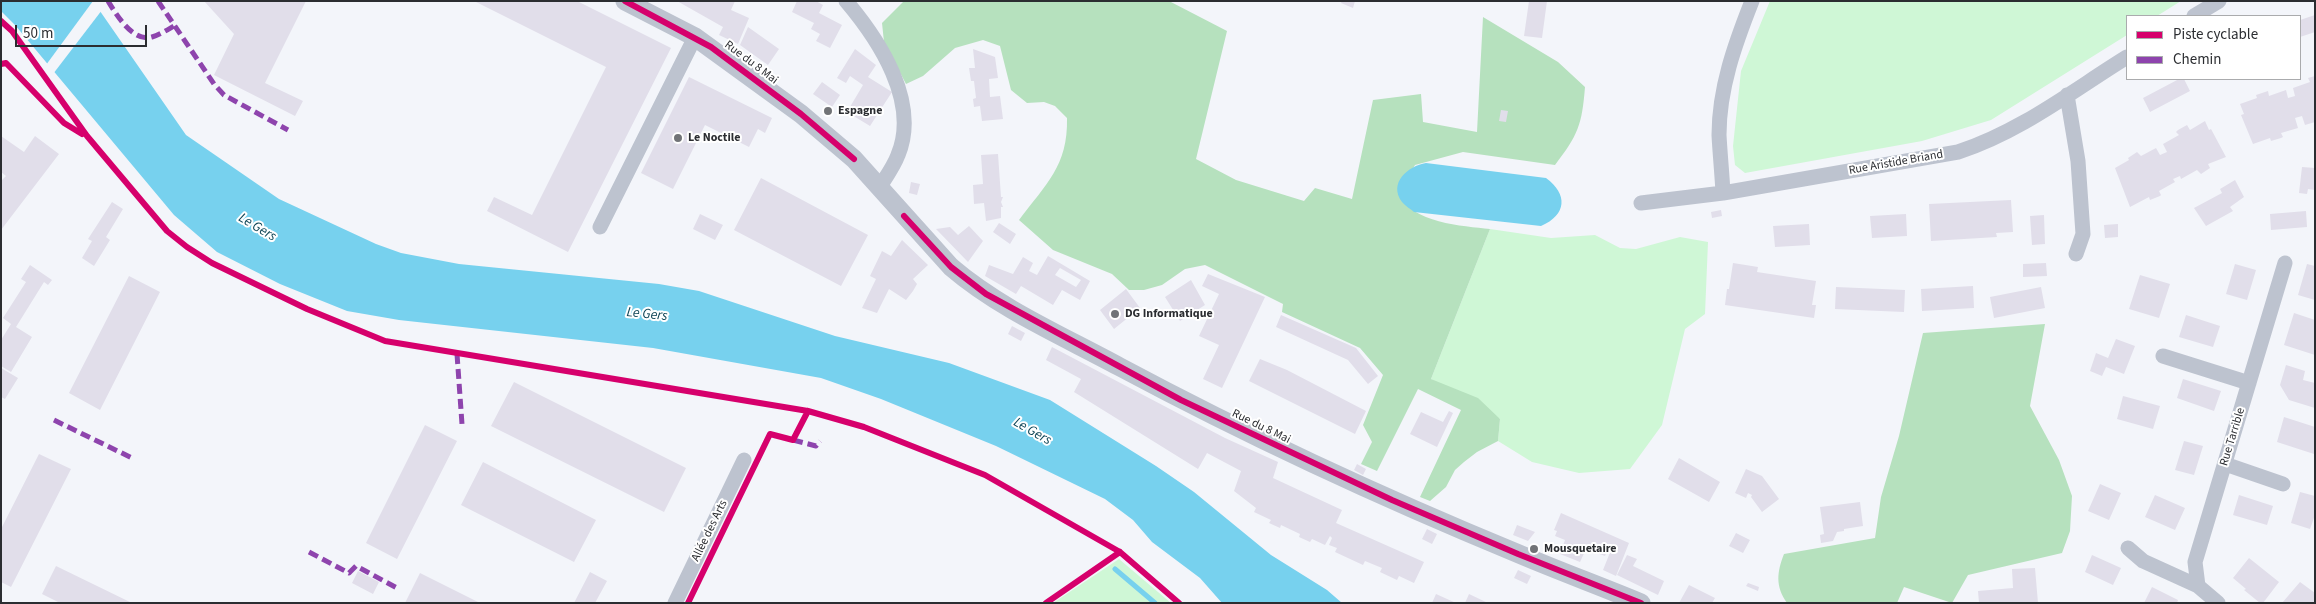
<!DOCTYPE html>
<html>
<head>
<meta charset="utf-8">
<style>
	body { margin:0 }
	#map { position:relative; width:2316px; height:604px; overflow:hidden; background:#f3f5fa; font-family:"Source Sans 3",sans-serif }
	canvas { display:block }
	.frame { position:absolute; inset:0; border:2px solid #2b2d31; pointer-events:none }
	.legend { position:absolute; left:2126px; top:15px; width:175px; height:65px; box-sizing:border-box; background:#fff; border:1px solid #aaabad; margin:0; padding:6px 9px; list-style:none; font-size:15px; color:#2b2d31 }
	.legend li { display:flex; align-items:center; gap:10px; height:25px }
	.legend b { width:25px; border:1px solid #aaabad }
	.scale { position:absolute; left:15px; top:25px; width:132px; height:22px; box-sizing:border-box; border:2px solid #2b2d31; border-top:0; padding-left:6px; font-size:15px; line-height:18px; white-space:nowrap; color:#2b2d31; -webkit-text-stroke:4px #fff; paint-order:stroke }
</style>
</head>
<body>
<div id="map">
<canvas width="2316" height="604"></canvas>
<div class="frame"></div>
<ul class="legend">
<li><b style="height:6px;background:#d6006c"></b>Piste cyclable</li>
<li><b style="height:6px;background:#8e44ad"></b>Chemin</li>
</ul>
<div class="scale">50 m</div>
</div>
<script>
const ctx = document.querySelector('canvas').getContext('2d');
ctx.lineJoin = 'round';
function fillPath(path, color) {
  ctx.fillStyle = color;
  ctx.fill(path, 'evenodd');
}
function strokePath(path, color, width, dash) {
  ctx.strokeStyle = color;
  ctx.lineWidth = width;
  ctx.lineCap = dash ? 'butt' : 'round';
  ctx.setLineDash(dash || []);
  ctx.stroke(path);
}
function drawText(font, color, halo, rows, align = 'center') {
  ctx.font = font + ' "Source Sans 3",sans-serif';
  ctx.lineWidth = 4;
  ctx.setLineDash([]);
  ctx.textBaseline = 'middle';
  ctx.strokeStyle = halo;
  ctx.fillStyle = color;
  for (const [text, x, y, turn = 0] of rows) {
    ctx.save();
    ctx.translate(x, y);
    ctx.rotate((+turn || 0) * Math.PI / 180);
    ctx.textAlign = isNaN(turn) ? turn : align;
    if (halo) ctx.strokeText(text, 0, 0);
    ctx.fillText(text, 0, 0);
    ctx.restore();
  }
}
fillPath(new Path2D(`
	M1770,1H2181L2157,16H2127V35L1991,120L1922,141L1745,173L1735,165L1733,146L1741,71Z
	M1490,229L1551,238L1595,235L1620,248L1636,249L1680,237L1708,242L1705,314L1685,329L1662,425L1630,469L1579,473L1532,462L1498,441L1500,419L1431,379Z
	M1119,559L1171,603H1053Z`), '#cff7d6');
fillPath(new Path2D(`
	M904,1H1169L1227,31L1196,159L1236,180L1304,201L1315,188L1352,199L1373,100L1421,94L1423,122L1477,132L1483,17L1558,62L1585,87C1582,125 1578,135 1555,165L1463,152L1415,165L1399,194C1411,223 1463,226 1490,229L1431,379L1478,398L1500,419L1498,441L1477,452L1464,462L1455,470L1446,487L1430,501L1420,497L1461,410L1418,389L1377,471L1361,464L1372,442L1363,425L1383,375L1360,348L1282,312L1283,304L1205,265L1185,269L1162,285L1144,290H1129L1112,274L1053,250L1019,220C1046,184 1068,166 1067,118L1055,106L1044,102L1027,103L1011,90L1000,46L983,40L955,48L923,76L906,84L884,42L882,23Z
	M2045,324L2030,406L2059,460L2072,496L2070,531L2062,553L1968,575L1952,603L1904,587L1897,603H1787C1775,586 1777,572 1784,554L1875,538L1881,497L1899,436L1923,333Z`), '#b6e1be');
fillPath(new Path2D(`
	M1,1H93L186,135L279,199L376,244L401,253L459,264L659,284L699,291L835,336L949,363L1050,400L1156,466L1194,492L1271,555L1327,590L1342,603H1222L1200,578L1152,542L1133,520L1105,499L996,446L881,399L821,378L653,348L399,320L347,311L280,284L217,252L174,215L15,25L1,11Z
	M1426,163L1546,178C1568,194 1567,215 1541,226L1414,212C1411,209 1405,206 1402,202C1388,183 1408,166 1426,163Z`), '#77d1ee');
fillPath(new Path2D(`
	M93,1H96L102,10L53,74L46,65Z`), '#f3f5fa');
strokePath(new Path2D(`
	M1115,569L1155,603`), '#77d1ee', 5);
fillPath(new Path2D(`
	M204,1H306L265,83L303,101L295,116L214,75L234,34Z
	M474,1H577L671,48L568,252L487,211L494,197L532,215L606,67Z
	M677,1H735L731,10L749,18L738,44L719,35L723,27Z
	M797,1H816L823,5L819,13L842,25L830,48L816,41L820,34L811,29L814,23L792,12Z
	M1342,1H1355L1353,8L1341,3Z
	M1529,1H1547L1542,38L1524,36Z
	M2315,15V32L2300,37V20Z
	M748,27L779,49L768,65L740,45Z
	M855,49L876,65L868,77L892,92L870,126L847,112L863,85L850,76L846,83L837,78Z
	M973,49L995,57L998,78L989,79L990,97L1000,96L1003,119L982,121L980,106L974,107L973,99L976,98L974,81H971L969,68H975Z
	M2315,76V122L2305,125L2302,116L2295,118L2298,128L2281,133L2283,137L2281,138L2271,141L2270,138L2253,144L2241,115L2244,114L2240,104L2257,98L2256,95L2268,91L2269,96L2286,90L2288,98L2295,96L2293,88L2310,82L2308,78Z
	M689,77L772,118L765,133L758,129L749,147L705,125L673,189L641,173Z
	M2179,79H2184L2190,91L2150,112L2143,98Z
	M822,82L840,95L832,107L813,94Z
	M1501,110L1508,111L1506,122L1499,121Z
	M2205,121L2209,130L2211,129L2226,157L2208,164L2210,168L2201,174L2197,170L2181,179L2180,176L2173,179L2175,182L2159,191L2161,195L2160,196L2150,200L2149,197L2130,207L2115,168L2129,160L2128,158L2137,152L2141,156L2156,148L2160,155L2167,152L2163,144L2179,135L2176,132L2178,130L2187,125L2190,130Z
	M1,136L24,152L35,136L59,154L1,230V181L6,176L1,172Z
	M998,154L1001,197H1003L1001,202L1003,207H1001V218L986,221L984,203L974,204L973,185L983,184L981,155Z
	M2302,167L2315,168V190L2308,189L2307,194L2299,193Z
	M761,178L868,235L841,286L734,230Z
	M2235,180L2244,197L2230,207L2233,211L2206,226L2194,208L2222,193L2220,189Z
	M911,182L920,184L917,195L909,193Z
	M2011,200L2013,232L1996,233L1997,237L1931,241L1929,204Z
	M112,202L123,209L106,237L110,240L94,266L82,258L92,241L88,239Z
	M1721,210L1722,216L1712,218L1711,212Z
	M2306,211L2307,227L2271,230L2270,214Z
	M700,214L723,225L715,240L693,229Z
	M1906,214L1907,236L1872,238L1870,216Z
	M2044,215L2045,244L2032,245L2030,216Z
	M999,223L1016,234L1010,244L993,232Z
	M1809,224L1810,245L1775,247L1773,226Z
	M2118,224V237L2105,238L2104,225Z
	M969,226L983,241L968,262L936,229L950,227L958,235Z
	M902,240L928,265L913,279L917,284L913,291L906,300L889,289L877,313L862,308L876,279L870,276L882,251L891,256Z
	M1048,256L1090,281L1080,300L1062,290L1053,305L1021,286L1016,294L985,276L989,265L1013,274L1023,257L1033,263L1029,271L1037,275ZM1060,268L1081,280L1076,287L1055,275Z
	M1733,263L1758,267L1757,272L1816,281L1812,305H1816L1814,318L1725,305L1727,289H1729Z
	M2046,263L2047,276L2023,277V264Z
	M2235,264L2256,270L2247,300L2226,294Z
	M2307,264L2315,266V300L2298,295Z
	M30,265L52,280L48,285L44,282L16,327L32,337L11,372L1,366V340L11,324L3,318L26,282L21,279Z
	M1208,274L1265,297L1222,388L1203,379L1219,345L1199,336L1219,294L1202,286Z
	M2140,275L2170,284L2159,318L2129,309Z
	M129,276L160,292L100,410L69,393Z
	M1191,280L1205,305L1180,321L1165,297Z
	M1973,286L1974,308L1922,311L1921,289Z
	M1836,287L1905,290L1904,312L1835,309Z
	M2041,287L2045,308L1994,318L1990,297Z
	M1126,289L1140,308L1114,329L1100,310Z
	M2294,313L2315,320V355L2284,345Z
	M1281,315L1356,348L1378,376L1368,384L1348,360L1276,327Z
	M2186,315L2220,326L2213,347L2179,337Z
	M1012,326L1025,333L1021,341L1008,334Z
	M2116,339L2135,346L2124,374L2106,367L2102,376L2090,371L2096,353L2108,358Z
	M1052,347L1225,438L1278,462L1273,478L1342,510L1336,523L1424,562L1414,583L1399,576L1397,580L1380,572L1382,568L1365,561L1363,565L1335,552L1337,548L1329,545L1332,538L1330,536L1325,545L1312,539L1310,542L1299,537L1300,534L1281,525L1280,528L1269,523L1271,520L1254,512L1256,508L1234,491L1241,471L1207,453L1198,469L1074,392L1081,379L1046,360Z
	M1260,359L1287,370L1366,411L1355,434L1249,381Z
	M2286,365L2305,371L2303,380L2315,383V408L2289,400L2280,385Z
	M1,368L18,378L5,399L1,397Z
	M2183,379L2221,391L2214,411L2177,398Z
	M514,382L686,468L664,512L491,426Z
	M2123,396L2160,406L2153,429L2117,419Z
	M1449,411L1453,413L1437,447L1410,434L1421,412L1443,422Z
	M2284,417L2315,427L2314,454L2277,442Z
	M425,425L457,441L397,559L366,543Z
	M2184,441L2203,446L2194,475L2175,470Z
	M39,454L71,469L11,587L1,582V529Z
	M1679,458L1720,482L1709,502L1668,479Z
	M483,462L596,520L574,562L461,505Z
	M1357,464L1366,469L1363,475L1354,470Z
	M1746,469L1762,476L1779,499L1762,512L1751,497L1752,495L1748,493L1746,498L1735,493Z
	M2100,484L2121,493L2109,520L2088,511Z
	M2300,492L2315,496V515L2310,529L2291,523Z
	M2155,495L2185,508L2175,530L2145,517Z
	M2239,495L2273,506L2267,525L2233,515Z
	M1860,502L1863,526L1844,529V531L1837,532L1833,541L1821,543L1820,535L1824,534L1820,507Z
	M1561,513L1629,543L1616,576L1603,570L1611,550L1608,549L1605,556L1586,549L1580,562L1560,554L1565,540L1555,536L1557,531L1554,530Z
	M1517,525L1535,532L1528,541L1513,535Z
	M1427,529L1437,534L1432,544L1422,539Z
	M1736,533L1750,540L1743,553L1729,546Z
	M1627,555L1637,559L1633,566L1664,581L1658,595L1617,575Z
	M2092,555L2121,568L2113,585L2085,572Z
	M2249,558L2279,582L2263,603H2260L2244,590L2246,589L2233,578Z
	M56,566L132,603H60L42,594Z
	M2035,568L2038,603H1979L1978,591L2013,588L2012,569Z
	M1518,570L1531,576L1527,584L1514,578Z
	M358,571L379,582L373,594L352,583Z
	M590,572L607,581L595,603H574Z
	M420,573L480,603H405Z
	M2300,582L2315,593V603H2282Z
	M1748,583L1759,587L1758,591L1746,586Z
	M1689,585L1715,598L1712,603H1679Z
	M2152,587L2178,600L2177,603H2144Z
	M1436,594L1456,603H1432Z
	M1469,594L1488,603H1465Z`), '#e1deea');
strokePath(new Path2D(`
	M846,1C879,40 920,102 898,155C894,166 886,177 879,188
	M2194,16L2219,1
	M2067,95L2078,161L2083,234L2076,254
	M1723,193C1722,173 1720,154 1719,135C1719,88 1735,44 1752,1
	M1641,203L1723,193L1958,152C2020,132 2072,91 2127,57
	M600,227L695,37
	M2163,356L2249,383
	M2225,464L2283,484
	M2128,548L2143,561L2198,586
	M675,603L744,460
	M2218,603L2198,586L2195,562L2285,263`), '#bdc3cf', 15);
strokePath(new Path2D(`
	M625,1L695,37L801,114L854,159L951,267C1000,309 1063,336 1120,367C1249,436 1383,498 1519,554C1559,571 1600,586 1641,603`), '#bdc3cf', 19);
strokePath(new Path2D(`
	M108,1C116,14 133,43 152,37C159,35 167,30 174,26
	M158,1L214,84L224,95L288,130
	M457,354L462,424
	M54,420L132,458
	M793,440L816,446L820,441
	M309,552L349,573L356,566L399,589`), '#8e44ad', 5, [10, 5]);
strokePath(new Path2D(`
	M625,1L711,47L801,114L854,159
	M1,21L12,31L87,136L167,231L187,247L212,263L307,309L385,341L808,411L864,427L985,475L1120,552L1179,603
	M1,64L6,63L64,123L82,134
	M904,216L951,267L986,294L1181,400L1392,500L1518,554L1641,603
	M688,603L770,434L793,440L808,411
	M1046,603L1120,552`), '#d6006c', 6);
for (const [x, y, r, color] of [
	[828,111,5,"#717377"],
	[678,138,5,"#717377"],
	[1115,314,5,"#717377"],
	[1534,549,5,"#717377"]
]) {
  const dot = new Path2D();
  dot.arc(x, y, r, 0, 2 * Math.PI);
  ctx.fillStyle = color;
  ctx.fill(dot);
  strokePath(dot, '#fff', 2);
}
drawText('12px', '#2b2d31', '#fff', [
	["Rue du 8 Mai",751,63,37],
	["Rue Aristide Briand",1896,163,-10],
	["Rue du 8 Mai",1261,427,26],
	["Rue Tarrible",2233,437,-73],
	["Allée des Arts",710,531,-64]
]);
drawText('bold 12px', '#2b2d31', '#fff', [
	["Espagne",838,111],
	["Le Noctile",688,138],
	["DG Informatique",1125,314],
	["Mousquetaire",1544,549]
], 'left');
drawText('italic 14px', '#104657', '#fff', [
	["Le Gers",257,228,31],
	["Le Gers",647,315,6],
	["Le Gers",1032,432,30]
]);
</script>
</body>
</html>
